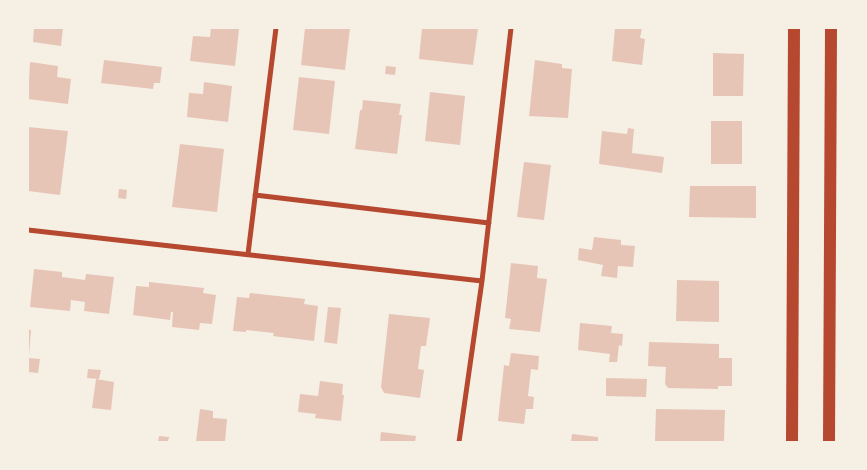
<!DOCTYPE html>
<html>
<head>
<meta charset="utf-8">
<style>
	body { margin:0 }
	#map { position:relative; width:867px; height:470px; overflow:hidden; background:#f6efe4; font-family:Manrope,sans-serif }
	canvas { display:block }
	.frame { position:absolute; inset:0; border:29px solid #f6efe4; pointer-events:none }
</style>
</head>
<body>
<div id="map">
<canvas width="867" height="470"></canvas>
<div class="frame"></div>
</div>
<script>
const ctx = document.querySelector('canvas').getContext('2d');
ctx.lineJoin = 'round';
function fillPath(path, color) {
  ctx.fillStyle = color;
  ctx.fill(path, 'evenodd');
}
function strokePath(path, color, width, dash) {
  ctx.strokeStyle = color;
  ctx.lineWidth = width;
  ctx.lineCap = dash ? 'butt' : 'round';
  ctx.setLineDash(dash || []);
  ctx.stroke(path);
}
fillPath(new Path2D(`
	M34,28H63L61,46L33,42Z
	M211,28L239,29L235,66L190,61L193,36L210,37Z
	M305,28H350L345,70L301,65Z
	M422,28H478L473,65L419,59Z
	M615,28H642L640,38L645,39L642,65L612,61Z
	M713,53L744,54L743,96H713Z
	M104,60L162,67L160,83H154L153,89L101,83Z
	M535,60L562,64V68L572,69L568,118L529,116Z
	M30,62L58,66L57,77L71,79L68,104L28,99Z
	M386,66L396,67L395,75L385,74Z
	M299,77L335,81L329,134L293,130Z
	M204,82L232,86L228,122L187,117L189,93L203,94Z
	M430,92L465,96L460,145L425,141Z
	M363,100L401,104L399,115H402L397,154L355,149L360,110H362Z
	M711,121H742V164H711Z
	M28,127L68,131L60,195L28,191Z
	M628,128L634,129L632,153L664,157L662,173L599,164L602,131L627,134Z
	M180,144L224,149L217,212L172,207Z
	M524,162L551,165L544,220L517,217Z
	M690,186H756V218L689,217Z
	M119,189L127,190L126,199L118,198Z
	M594,237L621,240V245L635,246L633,267L618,266L617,278L601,276L603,265L578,260L579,248L592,250Z
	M511,263L538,266L537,278L547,279L540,332L509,329L511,319L505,318Z
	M34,269L62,272V277L85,280L86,274L114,277L109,314L84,311L85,302L71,300L70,311L30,307Z
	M677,280L719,281V322L676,321Z
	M149,282L204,288L203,293L216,295L212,324L200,323L199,330L172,327L173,312H171L170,320L133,315L136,286L149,287Z
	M250,293L305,299L304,304L318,306L314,341L273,336L274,333L246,330V332L233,331L237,297L249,298Z
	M328,307L341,308L337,344L324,342Z
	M389,314L430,318L426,346H421L418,369L424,370L420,398L384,393L381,387Z
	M580,323L612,326L611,333L623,334L622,346L619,345L617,362H609L610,354L578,350Z
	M28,330H31L29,355H28Z
	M649,342L719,344V358H732V386H718V389L668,388L665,384L666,367L648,366Z
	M511,353L539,356L538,370L531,369L528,396L534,397L533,409H526L524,424L498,421L504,365L509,366Z
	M28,358L40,359L38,373L28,372Z
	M88,369L101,370L99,379L87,378Z
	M606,378L647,379L646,397L606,396Z
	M96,379L114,382L111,410L92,408Z
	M320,381L343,384L342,395H344L341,421L315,418L316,414L298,412L300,394L318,396Z
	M200,409L213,411V418L227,419L225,442H196Z
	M656,409L725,410L724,442L655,441Z
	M381,432L416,436L415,442H380Z
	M572,434L598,437V442H571Z
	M159,436L169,437L168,442H158Z`), '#e6c5b7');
strokePath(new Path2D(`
	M255,195L489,223
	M28,230L482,281
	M248,254L276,28
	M459,442L482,281L511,28`), '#b5482f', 5);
strokePath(new Path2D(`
	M792,442L794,28
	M829,442L831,28`), '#b5482f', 12);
</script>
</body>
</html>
